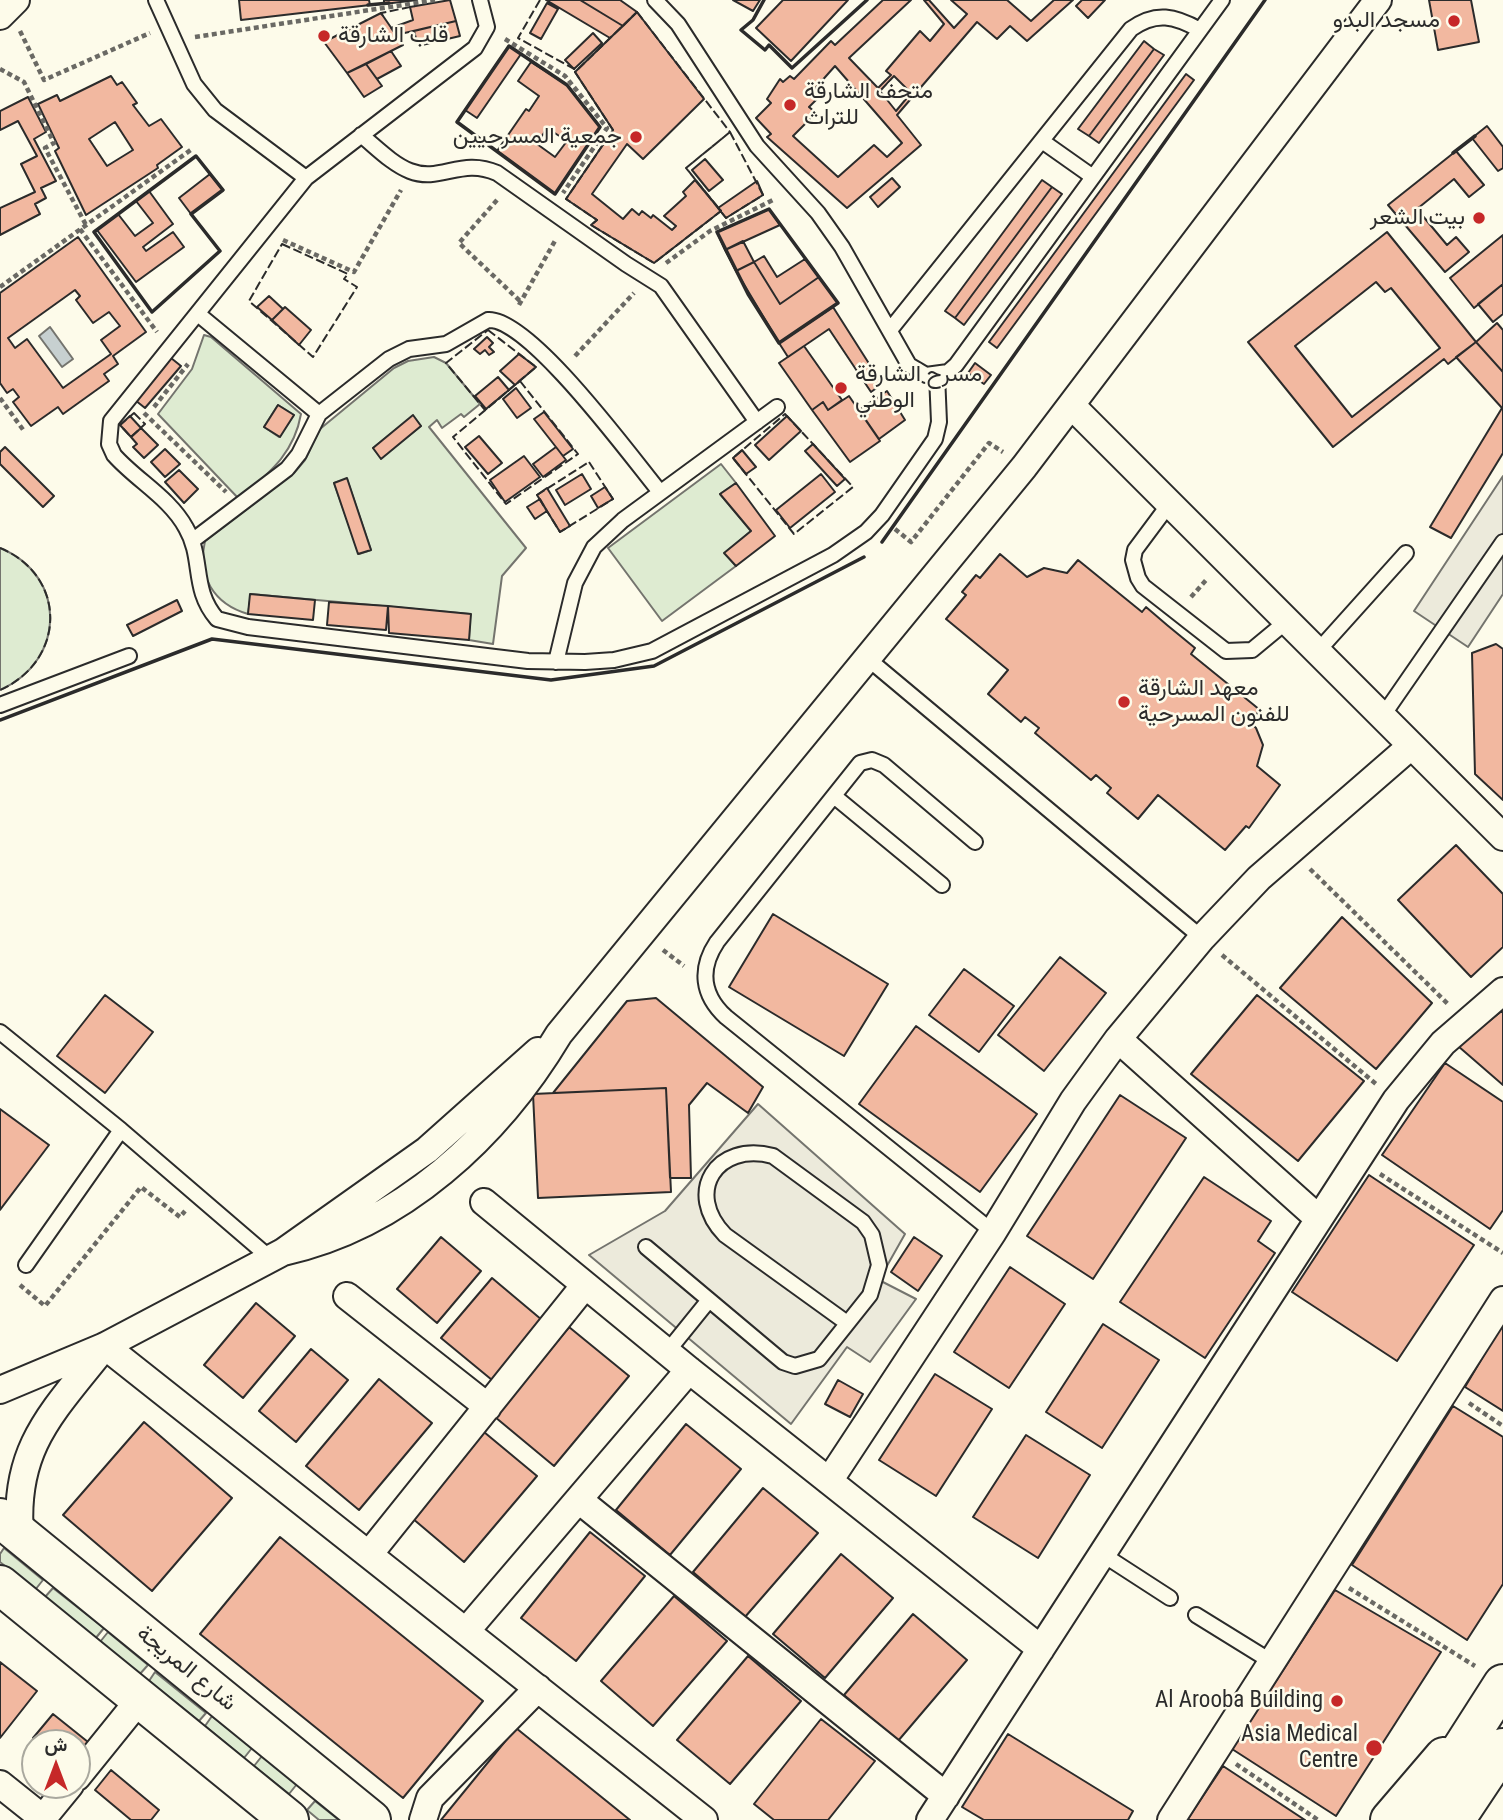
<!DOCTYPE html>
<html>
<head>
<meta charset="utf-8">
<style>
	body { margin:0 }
	#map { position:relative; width:1503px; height:1820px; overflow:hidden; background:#fdfbea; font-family:"Roboto Condensed",Vazirmatn,sans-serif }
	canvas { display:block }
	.north { position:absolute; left:21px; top:1729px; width:70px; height:70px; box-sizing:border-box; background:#fdfbea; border:2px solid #a9a89e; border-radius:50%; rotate:0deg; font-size:19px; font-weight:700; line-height:28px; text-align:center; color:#2b2b2b }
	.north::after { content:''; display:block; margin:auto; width:24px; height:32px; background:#c62828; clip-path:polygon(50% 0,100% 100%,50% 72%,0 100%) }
</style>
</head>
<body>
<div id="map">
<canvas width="1503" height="1820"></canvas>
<div class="north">ش</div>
</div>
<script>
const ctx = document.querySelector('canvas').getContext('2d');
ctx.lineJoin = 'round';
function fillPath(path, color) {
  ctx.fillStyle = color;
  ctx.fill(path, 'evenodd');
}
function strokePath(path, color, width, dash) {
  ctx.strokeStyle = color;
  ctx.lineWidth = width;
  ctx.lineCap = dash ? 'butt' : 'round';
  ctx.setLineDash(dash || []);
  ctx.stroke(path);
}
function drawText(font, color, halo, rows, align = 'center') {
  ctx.font = font + ' "Roboto Condensed",Vazirmatn,sans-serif';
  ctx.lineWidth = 5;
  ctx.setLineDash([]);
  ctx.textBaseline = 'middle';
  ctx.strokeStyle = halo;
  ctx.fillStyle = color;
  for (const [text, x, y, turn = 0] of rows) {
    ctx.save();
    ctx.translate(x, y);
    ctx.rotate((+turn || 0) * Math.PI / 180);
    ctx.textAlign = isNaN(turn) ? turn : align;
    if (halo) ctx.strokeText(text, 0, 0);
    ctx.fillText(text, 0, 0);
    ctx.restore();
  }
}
const green = new Path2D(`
	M204,335L211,337L301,414C294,454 269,473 239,499L158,414L192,369ZM278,405L294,415L279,437L264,427Z
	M434,357L446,363L480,404L464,417L461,414L442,428L437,420L429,427L526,548L502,576L493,644L469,640L470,614L251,594L248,614C214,604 197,577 205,541L294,473L305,460L320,429L394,368L408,361ZM413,416L421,426L381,458L373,448ZM347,479L371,550L359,554L334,483Z
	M721,464L736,483L720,494L751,531L725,553L736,566L662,621L608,548Z
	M0,548C68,576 66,661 0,690Z
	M4,1548L43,1580L35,1590L0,1562V1554Z
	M53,1588L104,1628L95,1639L45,1597Z
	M108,1632L148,1665L139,1675L100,1642Z
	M155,1672L206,1713L199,1721L149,1681Z
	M212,1716L252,1748L244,1758L205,1726Z
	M262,1756L297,1784L289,1794L254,1766Z
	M315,1801L339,1820H319L307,1810Z`);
fillPath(green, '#deebd1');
strokePath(green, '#74746e', 2);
const parking = new Path2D(`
	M1503,476V594L1468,647L1414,611Z
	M758,1104L905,1234L879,1280L916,1299L870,1362L847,1347L791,1424L589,1255L665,1211Z`);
fillPath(parking, '#eceadb');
strokePath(parking, '#74746e', 2);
const water = new Path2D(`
	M50,327L73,359L62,367L39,336Z`);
fillPath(water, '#c7d0d0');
strokePath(water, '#74746e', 2);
const building = new Path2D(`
	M239,0H369L370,5L241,20Z
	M384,0H417L384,4Z
	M450,0L456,21L396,35L391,28L413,20L410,7Z
	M546,0H580L623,26L610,38Z
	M580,0H620L637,12L623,26Z
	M733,0H760L753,11Z
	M783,0H848L791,61L756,28Z
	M883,0H911L849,58L878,88L891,75L886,71L920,31L930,41L944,24L924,0H929L954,28L967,14L951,0H1007L1031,21L1054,0H1073L1027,41L1010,26L997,39L977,22L897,115L921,145L847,208L767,137L771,134L756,118L771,103L767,99L780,79L783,82L790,76L794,79L831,41L835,45ZM835,66L902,143L887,157L874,145L838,177L793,136L816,113L809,107L817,99L811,93ZM894,76L911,93L896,111L880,91Z
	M1082,0H1105L1088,18L1076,6Z
	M1429,0H1471L1479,42L1438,50Z
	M547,3L558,9L541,39L530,33Z
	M637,12L704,99L643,159L627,144L592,194L623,219L632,209L639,215L642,211L651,218L653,215L672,230L676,226L664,216L686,196L683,192L695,180L721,211L654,263L591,225L597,220L566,199L613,130L575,72Z
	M381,13L403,45L347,73L324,42Z
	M456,21L460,36L418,46L414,31Z
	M593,33L602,43L574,69L565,60Z
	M1144,41L1154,49L1089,136L1078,129Z
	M509,46L521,54L477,118L465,110Z
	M1154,49L1164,55L1099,143L1089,136Z
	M391,51L401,66L377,79L366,64Z
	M531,62L567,85L600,127L555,194L497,151L526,109L529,111L539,96L518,81ZM547,128L567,141L555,157L537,144Z
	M366,64L382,86L364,97L347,73Z
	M1186,74L1194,80L997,348L989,342Z
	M111,76L117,85L122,82L137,103L133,105L149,126L161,119L182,147L157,165L158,168L86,215L55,151L59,148L38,104L57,95L60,101ZM115,122L133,150L107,166L89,139Z
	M28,97L46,132L34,139L56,181L41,188L46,198L35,204L40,214L0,235V208L35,192L21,164L37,156L18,121L0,130V111Z
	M1487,126L1503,147V168L1498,171L1472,138Z
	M1456,151L1484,185L1469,197L1454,179L1417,209L1447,245L1456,237L1469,252L1445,272L1388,205Z
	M705,159L723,180L709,191L692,170Z
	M210,174L223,190L191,214L179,198Z
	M892,178L900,187L878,207L870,197Z
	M1042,180L1052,187L955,318L945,311Z
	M757,181L763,195L726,218L718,208Z
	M1052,187L1062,194L964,325L955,318Z
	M149,191L173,224L143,247L146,251L173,232L184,247L136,282L97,230L118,214L135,236L153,223L136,201Z
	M769,209L780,225L725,250L717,232Z
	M1387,232L1476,342L1448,364L1444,359L1333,447L1248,342ZM1376,282L1385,292L1391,288L1440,348L1352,417L1295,346Z
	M1503,235V284L1474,308L1450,278Z
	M78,237L146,332L113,356L118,364L104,374L109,381L63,414L58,407L31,426L13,402L19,397L13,389L7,393L0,383V293ZM75,290L80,296L76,300L93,323L109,312L120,326L101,340L111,354L63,388L27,339L15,348L8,338Z
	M743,241L754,262L736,271L725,250Z
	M764,256L777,277L805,259L819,277L780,304L754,262Z
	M754,262L780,304L819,277L838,303L779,343L736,271Z
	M1503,284V314L1493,322L1478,304Z
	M269,296L283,309L272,320L257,307Z
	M285,307L311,330L299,345L272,320Z
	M833,307L882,384L871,392L829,329L788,357L779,343Z
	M1497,323L1503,330V372L1476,342Z
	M487,337L493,343L489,347L494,352L489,355L485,350L480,354L474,349Z
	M1476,342L1503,372V453L1451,538L1430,527L1502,408L1456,357Z
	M804,346L842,400L828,410L823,402L812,410L779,363Z
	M519,354L536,367L515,385L500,371Z
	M171,358L181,366L145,408L135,400Z
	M975,363L991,375L984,384L968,373Z
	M498,377L509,390L486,409L475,396Z
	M516,388L531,408L517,418L503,399Z
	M887,391L905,420L879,439L859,410Z
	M849,396L880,441L850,462L812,410L823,402L828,410Z
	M278,405L294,415L280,437L264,427Z
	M544,412L573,449L563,456L534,419Z
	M413,415L421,426L381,459L373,448Z
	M130,416L141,428L131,437L120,425Z
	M787,416L801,431L769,460L755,445Z
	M141,428L158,445L144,458L133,447L137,444L131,437Z
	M479,436L502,463L488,474L465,447Z
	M813,444L845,479L837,486L805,451Z
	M5,447L54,496L43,507L0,464V452Z
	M556,447L566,460L543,477L533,464Z
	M165,449L180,464L165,477L151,462Z
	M742,450L756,467L746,474L733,458Z
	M524,456L540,477L505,502L490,480Z
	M179,470L198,489L184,503L165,482Z
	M582,474L591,489L565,505L556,490Z
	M821,474L835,492L790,528L776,510Z
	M347,478L371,550L358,554L334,483Z
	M736,483L775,536L736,566L724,553L751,531L720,494Z
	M605,487L613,499L598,508L591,496Z
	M547,488L570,526L560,532L537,495Z
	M540,499L547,511L535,519L527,507Z
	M1000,554L1027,577L1044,568L1067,573L1078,560L1142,612L1146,607L1167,625L1195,648L1191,654L1260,710L1250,722L1256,728L1263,745L1257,766L1280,785L1249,828L1246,826L1225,850L1158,795L1138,819L1107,793L1111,788L1096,775L1091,780L1035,733L1039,728L1025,717L1021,722L988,694L1008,670L946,619L966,595L962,592L976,575L980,578Z
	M250,594L315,600L313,620L248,614Z
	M177,600L182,611L133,636L127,625Z
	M329,602L388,606L386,630L327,625Z
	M388,606L471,614L469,640L389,633Z
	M1496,644L1503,649V800L1475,774L1472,653Z
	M1456,845L1503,894V947L1471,977L1398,900Z
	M773,914L888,984L844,1056L729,987Z
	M1342,917L1432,1003L1376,1069L1280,988Z
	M1060,957L1106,993L1044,1071L998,1035Z
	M964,969L1014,1006L979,1052L929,1015Z
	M105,995L153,1032L105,1093L57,1056Z
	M1257,995L1364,1081L1298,1161L1191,1074Z
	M656,998L763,1087L748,1113L707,1083L689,1105L691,1178H670L666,1088L553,1093L627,1001Z
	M1503,1010V1085L1458,1046Z
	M916,1026L1037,1114L980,1192L859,1104Z
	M1445,1063L1503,1102V1210L1490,1229L1382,1155Z
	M666,1088L671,1192L538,1198L533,1094Z
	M1120,1095L1186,1138L1093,1279L1027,1236Z
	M0,1109L49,1145L0,1210Z
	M1369,1175L1474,1245L1397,1361L1292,1292Z
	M1204,1177L1271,1221L1258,1241L1275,1253L1205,1358L1120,1302Z
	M441,1237L481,1271L437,1323L397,1289Z
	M914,1237L942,1256L918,1291L891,1272Z
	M1010,1267L1065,1304L1009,1388L954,1352Z
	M492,1278L542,1320L492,1380L441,1338Z
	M256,1303L295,1336L243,1398L204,1365Z
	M1103,1324L1159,1360L1102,1448L1046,1412Z
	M1501,1326L1503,1328V1411L1465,1387Z
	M569,1327L629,1376L554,1466L495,1417Z
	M311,1349L348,1380L296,1442L259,1411Z
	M935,1374L992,1409L936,1496L879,1460Z
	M379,1379L432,1423L359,1510L306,1466Z
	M838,1380L863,1394L850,1417L825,1404Z
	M1453,1406L1503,1437V1584L1467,1640L1352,1565Z
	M144,1422L232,1498L152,1591L63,1515Z
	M686,1424L741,1469L670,1555L616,1510Z
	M484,1432L537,1476L464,1562L412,1518Z
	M1026,1435L1090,1475L1038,1558L973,1517Z
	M763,1488L818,1533L745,1617L693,1572Z
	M590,1532L645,1576L576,1661L521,1618Z
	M280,1537L483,1701L403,1798L200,1634Z
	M841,1554L893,1598L825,1678L773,1634Z
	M1335,1590L1441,1652L1336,1816L1232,1749Z
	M674,1596L727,1641L653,1726L601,1681Z
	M913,1614L967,1660L898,1741L844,1695Z
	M748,1656L801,1701L730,1784L677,1740Z
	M0,1662L37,1691L0,1738Z
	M53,1714L93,1746L77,1765V1743H40L33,1738Z
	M821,1719L875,1761L828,1820H774L754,1804Z
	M516,1728L630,1820H441Z
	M1008,1734L1133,1811L1128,1820H984L962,1807Z
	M1223,1766L1305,1820H1187Z
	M111,1770L159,1810L151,1820H131L95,1790Z`);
fillPath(building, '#f2b8a0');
strokePath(building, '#2b2b2b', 2);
const service = new Path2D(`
	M156,0L194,84L215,110L306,178
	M480,0L487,27L475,48L306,178L111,421L109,444L114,455C136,480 170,498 186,528C204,559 191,589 217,619L248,627L528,661L585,662L614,660L652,651L833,555L866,532L882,515L935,439L939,422L937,375
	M655,0L678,24L757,146L818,213L842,247L909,365L926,375L948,372L956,365L1222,0
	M361,135C376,147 392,164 410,171C441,183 461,157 497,173L626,264L661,286L757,422
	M1042,141L1093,177
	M198,314L319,414
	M890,330L1131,29C1156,11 1175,16 1200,30
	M1170,503L1135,550L1133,560L1138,578L1143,586L1226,651L1252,650L1287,621
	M192,541L287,469L299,454L319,414L389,359L409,349L446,344L488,320C529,317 632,458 660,492
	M1317,652L1406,553
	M867,658L1202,938
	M556,662L575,583L594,547L623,520L777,407
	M0,705L129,656
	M1382,717L1503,542
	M834,796L942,885
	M975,842L884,765L872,760L860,763L717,942C699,969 702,995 726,1017L993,1232
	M0,1032L121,1130L270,1258
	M646,1247L783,1362L795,1366L819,1359L870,1295L879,1265L872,1235L863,1222L773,1156C716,1141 684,1193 725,1235L847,1323
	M26,1265L121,1130
	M667,1352L709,1300
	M1102,1554L1170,1598
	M1196,1615L1272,1662`);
const minor = new Path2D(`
	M0,16L16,0
	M1072,406L1503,837
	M1118,1039L1318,1218
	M484,1202L689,1370L1041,1649
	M283,1252C402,1226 498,1136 559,1034L1024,467L1378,0
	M347,1296L488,1407
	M105,1346L704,1820
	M0,1390L105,1346L283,1252L427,1150L538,1051
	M829,1481L993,1232L1073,1101L1118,1039L1202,938L1259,878L1411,746
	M579,1500L946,1796
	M20,1535C13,1447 53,1412 104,1347
	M370,1553L585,1285
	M467,1630L689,1370
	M77,1777L140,1699
	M0,1784L45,1820
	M43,1818L70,1785
	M423,1820L430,1798L538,1688
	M930,1820L1396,1100L1443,1043L1503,991
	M1171,1820L1503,1300`);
const secondary = new Path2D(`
	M0,1518L371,1820
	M0,1585L289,1820
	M1390,1820L1444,1757`);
const primary = new Path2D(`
	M1416,1820L1503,1684
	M1455,1820L1503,1748`);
strokePath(service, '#2b2b2b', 18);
strokePath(minor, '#2b2b2b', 30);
strokePath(secondary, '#2b2b2b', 42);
strokePath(primary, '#2b2b2b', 42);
strokePath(new Path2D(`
	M20,31L44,80L150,33
	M195,37L435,0
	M505,39L565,76L607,128L563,193
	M0,69L24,82L54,143L45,148L86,225
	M497,200L459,243L521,302
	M80,229L157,332
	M283,240L354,272L401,190
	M666,263L710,231L775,199
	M0,287L192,149
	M519,305L556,239
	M575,356L634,293
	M0,398L24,431
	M154,407L188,364
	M144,413L226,492
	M895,529L911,542L989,443L1003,452
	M1191,597L1208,578
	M1310,869L1449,1005
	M663,950L684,966
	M1222,955L1376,1084
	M1380,1174L1503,1253
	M20,1285L45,1306L141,1187L180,1217L185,1211
	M1469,1403L1503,1426
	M1349,1588L1475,1666
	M1236,1764L1318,1820`), '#6a6964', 4.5, [5, 3.5]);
strokePath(service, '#fdfbea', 14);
strokePath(minor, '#fdfbea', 26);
strokePath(secondary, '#fdfbea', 38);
strokePath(primary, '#fdfbea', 38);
strokePath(new Path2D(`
	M540,0L518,38L576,70
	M637,12L730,132L686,168L721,211L654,263L591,225L597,220L566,199L613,130L575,72Z
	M383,16L381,13L415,6
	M730,132L763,195L726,218L686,168Z
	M282,244L348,274L344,279L357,287L313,357L249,301Z
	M488,330L536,367L485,410L446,363Z
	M520,381L578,454L506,504L453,437Z
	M134,413L145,424L131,437L120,425Z
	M785,414L853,487L794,534L733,458Z
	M589,462L613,499L560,532L537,495Z
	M0,548C68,576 66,661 0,690`), '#2b2b2b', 2, [9, 3.5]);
strokePath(new Path2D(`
	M764,0L753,20L741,30L765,50L769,45L792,68L867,0
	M368,5L389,3
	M509,46L567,85L600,127L555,194L457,122Z
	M1453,153L1475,136
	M196,156L223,190L191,214L220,251L152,312L94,232Z
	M769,209L838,303L779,343L748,294L717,232Z
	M882,542L1265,0
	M0,720L212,639L551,680L654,666L864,557`), '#2b2b2b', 3.5);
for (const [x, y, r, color] of [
	[1454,21,7,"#c62828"],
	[324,36,7,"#c62828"],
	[790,105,7,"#c62828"],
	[636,137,7,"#c62828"],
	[1479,218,7,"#c62828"],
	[841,388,7,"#c62828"],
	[1124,702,7,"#c62828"],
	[1337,1701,7,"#c62828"],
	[1374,1748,9,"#c62828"]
]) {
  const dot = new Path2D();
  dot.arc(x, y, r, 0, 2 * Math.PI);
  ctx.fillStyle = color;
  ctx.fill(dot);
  strokePath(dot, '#fdfbea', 2.5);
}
drawText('23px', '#2b2b2b', '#fdfbea', [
	["مسجد البدو",1440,21],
	["قلب الشارقة",338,36,"left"],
	["متحف الشارقة",804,92,"left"],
	["للتراث",804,118,"left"],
	["جمعية المسرحيين",622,137],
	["بيت الشعر",1465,218],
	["مسرح الشارقة",855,375,"left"],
	["الوطني",855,401,"left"],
	["معهد الشارقة",1138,689,"left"],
	["للفنون المسرحية",1138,715,"left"],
	["Al Arooba Building",1323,1701],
	["Asia Medical",1358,1735],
	["Centre",1358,1761]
], 'right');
drawText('23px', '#2b2b2b', '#fdfbea', [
	["شارع المريجة",186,1669,39]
]);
</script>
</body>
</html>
